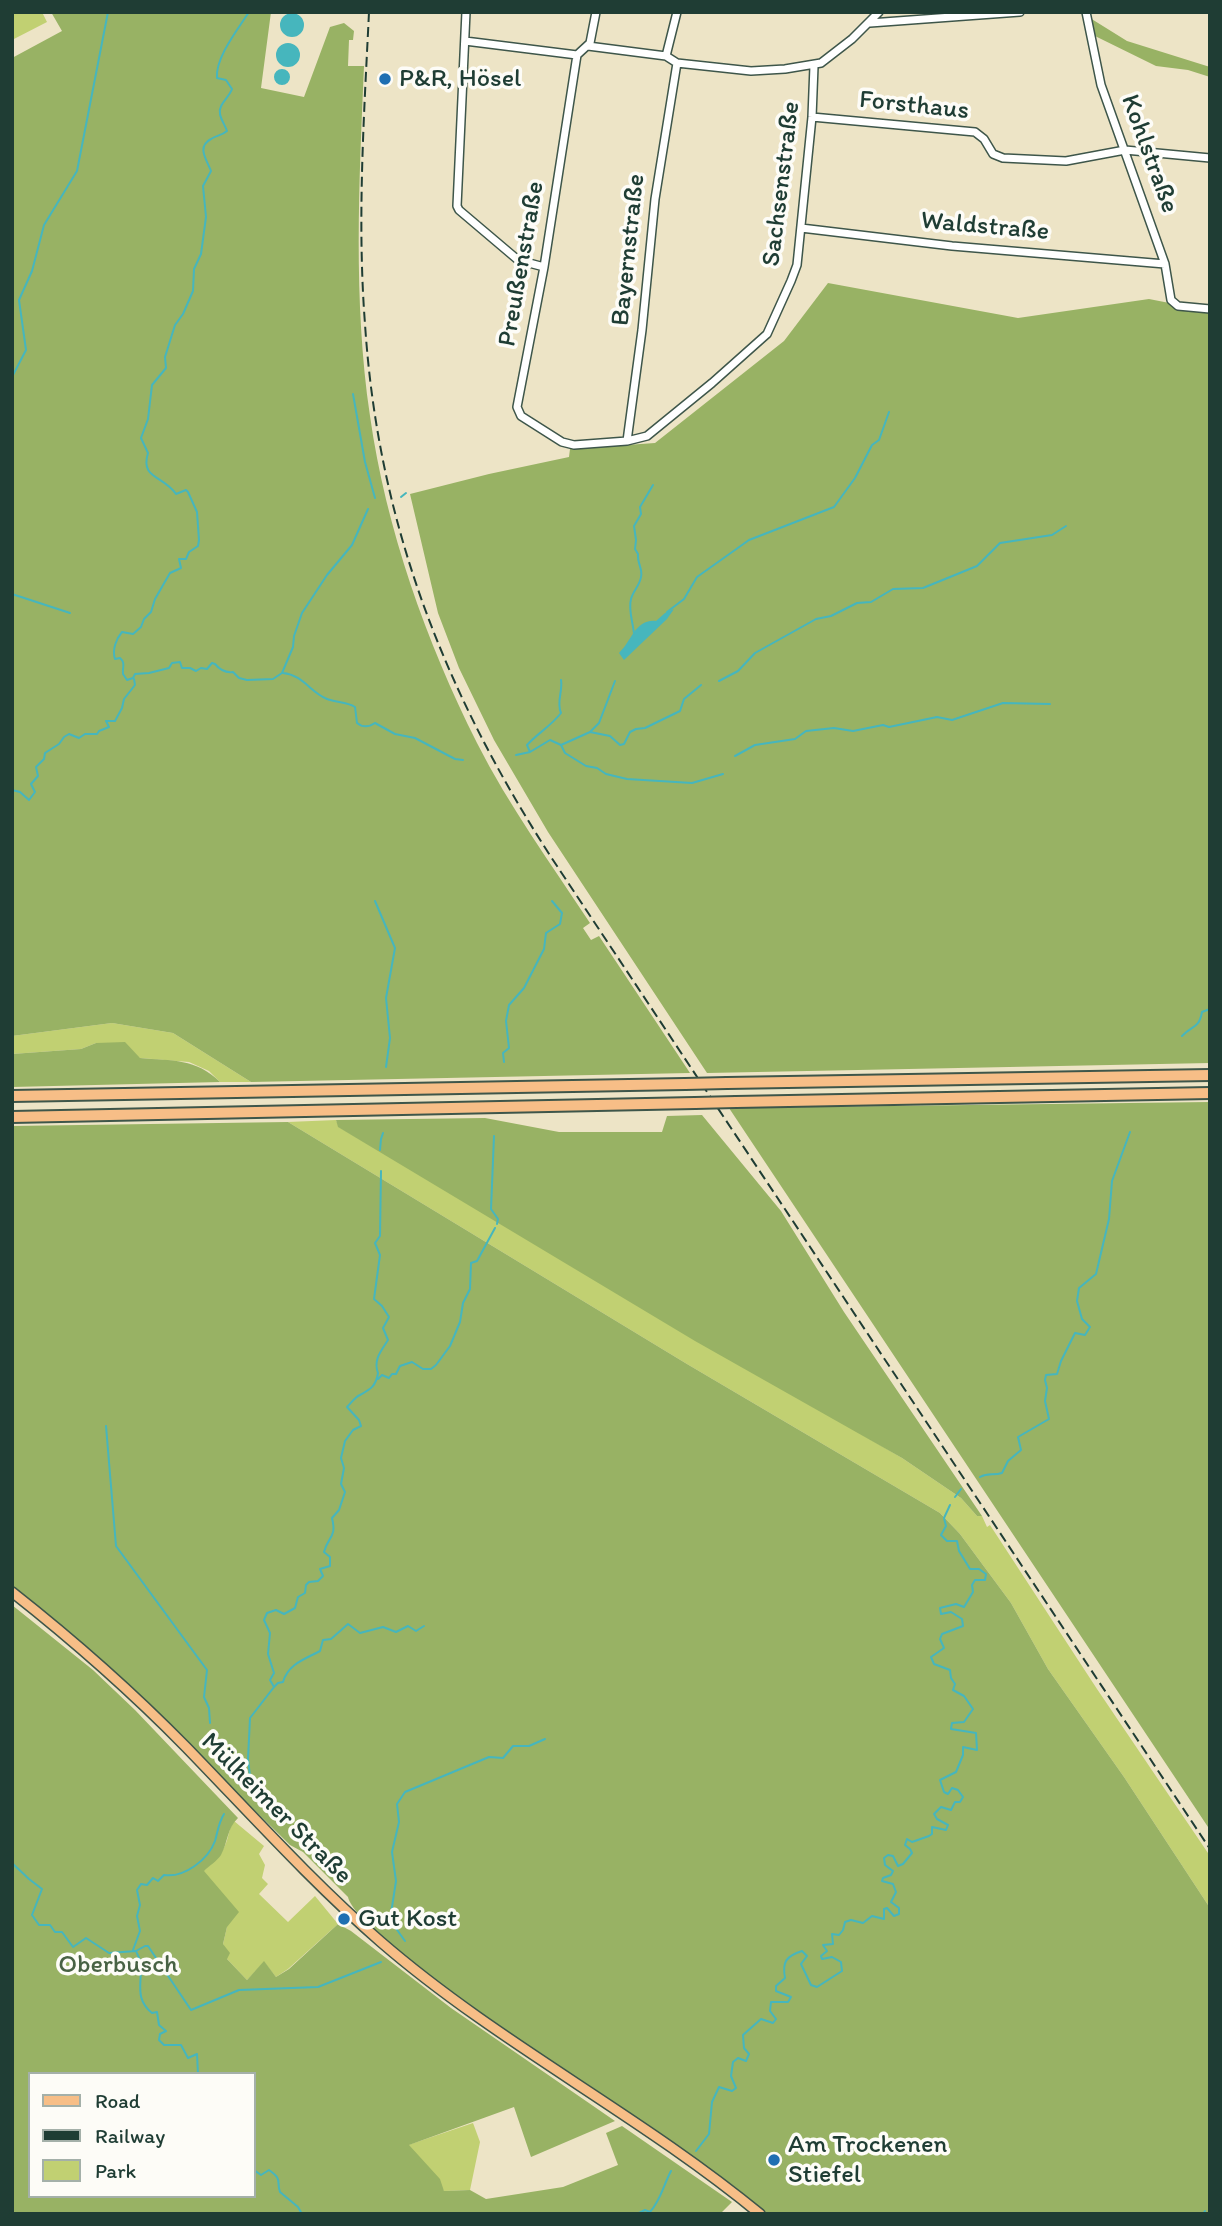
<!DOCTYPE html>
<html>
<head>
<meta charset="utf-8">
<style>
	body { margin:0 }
	#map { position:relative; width:1222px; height:2226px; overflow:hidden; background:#ede4c6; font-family:Itim,sans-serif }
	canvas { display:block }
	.frame { position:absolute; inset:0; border:14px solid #1f3d34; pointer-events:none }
	.legend { position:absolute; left:28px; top:2072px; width:228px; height:126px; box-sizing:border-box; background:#fdfcf7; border:2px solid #a4b0a9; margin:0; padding:9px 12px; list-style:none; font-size:21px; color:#1f3d34 }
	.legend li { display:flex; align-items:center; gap:14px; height:35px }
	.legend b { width:35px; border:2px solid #a4b0a9 }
</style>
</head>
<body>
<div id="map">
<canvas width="1222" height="2226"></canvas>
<div class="frame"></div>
<ul class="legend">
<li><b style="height:9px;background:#f7be87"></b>Road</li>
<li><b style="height:9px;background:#1f3d34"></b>Railway</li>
<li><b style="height:19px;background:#c1d072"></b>Park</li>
</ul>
</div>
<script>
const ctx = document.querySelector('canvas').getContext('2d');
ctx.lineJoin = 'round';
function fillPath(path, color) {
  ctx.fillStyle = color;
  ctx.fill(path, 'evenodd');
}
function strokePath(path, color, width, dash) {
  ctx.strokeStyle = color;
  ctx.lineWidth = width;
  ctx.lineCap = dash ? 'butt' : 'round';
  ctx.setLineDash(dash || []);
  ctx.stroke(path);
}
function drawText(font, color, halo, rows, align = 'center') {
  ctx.font = font + ' Itim,sans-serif';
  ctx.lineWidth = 7;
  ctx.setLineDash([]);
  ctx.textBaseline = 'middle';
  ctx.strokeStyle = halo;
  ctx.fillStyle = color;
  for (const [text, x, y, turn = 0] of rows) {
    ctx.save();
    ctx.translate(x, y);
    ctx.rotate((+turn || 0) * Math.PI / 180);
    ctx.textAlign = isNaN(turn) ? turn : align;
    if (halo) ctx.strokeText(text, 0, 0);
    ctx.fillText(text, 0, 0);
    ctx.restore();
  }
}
fillPath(new Path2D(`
	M12,12H42L47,22L12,40Z
	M112,1023L173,1033L251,1082H220L209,1071L189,1062L140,1058L96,1043L81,1049L12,1054V1036Z
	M336,1120L339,1127L902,1458L961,1498L977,1516H982L987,1527L990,1525L1097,1689L1210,1856V1908L1124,1777L1048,1669L1011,1603L960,1534L940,1513L687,1364L288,1122Z
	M234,1821L264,1846L259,1854L265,1865L262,1878L268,1884L259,1894L288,1922L315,1896L338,1924L288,1969L276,1977L264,1962L247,1980L227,1959L223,1944L227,1927L203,1871C213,1862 221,1856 226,1843C229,1835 229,1828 234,1821Z
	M473,2123L480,2142L470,2190L444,2191L408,2145Z`), '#c1d072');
fillPath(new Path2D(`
	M51,12H271L261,88L304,97L330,27L344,23L354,31L353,40H349L348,66H364C359,183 353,300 370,416C386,529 426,641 477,743C509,806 551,864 590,923L583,928L591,940L599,936L690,1073L251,1082L173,1033L112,1023L12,1036V58L62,31Z
	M1090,18L1127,41L1210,67V77L1188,70L1156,66L1095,36Z
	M828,283L1018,318L1149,299L1210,311V1063L707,1073L548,832L494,740L459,668L438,613L410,494L489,474L569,457L570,449L655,443L784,341Z
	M125,1042L140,1058C172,1061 196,1058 220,1082L12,1087V1054L81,1049L96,1043Z
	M1210,1102V1830L729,1108Z
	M702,1115L781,1211L844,1312L982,1516H977L961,1498L902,1458L695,1341L338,1127L336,1120L485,1118L559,1132H662L667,1116Z
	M288,1122L687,1364L940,1513L960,1534L1011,1603L1048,1669L1124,1777L1210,1908V2214H767L735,2187C691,2156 647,2125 603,2095C560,2066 357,1936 348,1897L303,1852L290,1845L100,1659L12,1586V1126Z
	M12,1605L93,1670L135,1710L238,1818C227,1828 228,1842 221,1855C217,1861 209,1866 204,1871L239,1912L227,1927L223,1944L230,1953L227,1959L247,1980L264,1961L276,1977L289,1969L338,1924L351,1931L451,2008L615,2121L531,2157L514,2107L409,2145L440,2179L444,2191L470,2190L486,2199L563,2187L618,2165L606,2133L622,2126L732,2202L720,2214H12ZM30,2074H254V2196H30Z`), '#98b264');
fillPath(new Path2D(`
	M280 25a12 12 0 1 1 24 0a12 12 0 1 1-24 0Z
	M276 55a12 12 0 1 1 24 0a12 12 0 1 1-24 0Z
	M274 77a8 8 0 1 1 16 0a8 8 0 1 1-16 0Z
	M674,609L667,619L624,660L619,653C632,641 635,619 656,621L665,613Z`), '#46b6bd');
strokePath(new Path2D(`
	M12,377L26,350L19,300L32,271L44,225L77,171L108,12
	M353,394L365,462L375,498
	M401,497L406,493
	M12,594L70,613
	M667,612L684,599L697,577L749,540L834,507L855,478L872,445L879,440L889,412
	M634,634C633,622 628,610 631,599C633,591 640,585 641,577C643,569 637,563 638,554L635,549L636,540L634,526L641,514L640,507L653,485
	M283,673C303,675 310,692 327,699C337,703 346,701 355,707L357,723C363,728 369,727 375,723L395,734L415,738L455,759L463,760
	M133,678L127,680L123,674C122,668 126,663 120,658L115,659C112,650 116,639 122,632L133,634L141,627L144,619L151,612L155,599L170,573L181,568L179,559H186L189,552L198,546L199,540L197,512L188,492L186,490L176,494C163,475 140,479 148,453L141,438L148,419L152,385L166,368L165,357L175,325L183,314L193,291L194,269L201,254L206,217L203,186L211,171C207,160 196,147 211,139C217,135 221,136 227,131C225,125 221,120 220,114C218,104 229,98 232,89L226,80L217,78C215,58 238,29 249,12
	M133,678L135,674L149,673L169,668L172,663L180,662L182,668H190L196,671L201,668L207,669L212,663L215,664C220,670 226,673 233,672L239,678L247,680L273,679L282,673L293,647L294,636L302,613L327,575L352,545L368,509
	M719,681L738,671L755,653L816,619L831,616L857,603L871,602L893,589L923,588L977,566L1000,543L1052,535L1066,526
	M590,732L610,736L620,745L624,744L630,732L636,729L645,728L680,711L684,699L701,685
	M561,745L565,753L586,766L597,768L606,774L627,779L692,783L723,774
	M530,752L527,745C538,733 551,726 561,713C556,702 563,692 561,680
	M516,755L530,752L550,740L561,745L590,732L599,723L615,681
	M735,756L755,745L795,739L806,731L834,728L853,731L883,725L889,727L937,717L952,720L1003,703L1050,704
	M12,790L20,792L29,800L35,792L31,784L38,776L36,767L44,759L45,753L59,744L64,737L69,734L79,738L85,734H97L99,731L109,727L106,721H115L122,708L124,699L135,685L134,679
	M375,901L395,948L386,998L390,1038L386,1067
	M1182,1036C1192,1025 1199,1029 1202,1012L1210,1009
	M504,1062L503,1053L509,1048L506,1021L509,1005L524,988L544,949L546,933L560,924L562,913L552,901
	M494,1136L491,1209L498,1219L497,1224
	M380,1150L381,1139L383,1133
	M378,1379L382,1375L389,1378L392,1374H396L400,1366L412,1362L423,1369H431L436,1365L450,1346L460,1322L463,1303L470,1289L471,1263L477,1261L495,1228
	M106,1426L116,1546L207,1670L204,1697L209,1708L210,1723
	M980,1477C989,1472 993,1476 1002,1473L1008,1461L1021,1450L1018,1437L1049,1419L1045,1401L1047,1388L1045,1380L1046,1375L1057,1374L1061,1361L1075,1333L1085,1335L1090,1327L1082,1319L1077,1301L1079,1288L1096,1274L1109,1219L1112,1181L1130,1132
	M955,1497L961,1489
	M274,1687L278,1683L283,1682C288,1664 305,1659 320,1651L323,1640L331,1639L348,1624L360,1633L383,1627L396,1632L408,1626L416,1631L424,1626
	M215,1739L251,1784
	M246,1789L251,1784L248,1759L250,1718L274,1687L270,1680L274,1673L268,1654L270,1633L264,1620L267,1613L276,1610L284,1614L295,1608L298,1597L305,1593L306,1585L309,1582L318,1581L323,1576L320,1569L330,1566V1557L324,1552C328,1536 337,1538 332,1518L339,1510L345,1492L341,1484L344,1468L341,1458L345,1441L353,1430L361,1426L359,1420L347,1407C351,1403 355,1397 360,1395C371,1389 376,1386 378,1373C373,1360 381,1351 388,1340L383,1328L389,1317L382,1306L374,1299L380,1255L375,1243L380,1236L381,1171
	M12,1863L29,1879L42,1889L32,1915L39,1925H50L55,1932H62L73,1947L86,1938L109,1953L136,1951C149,1974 129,1994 152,2013L157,2012L159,2025L166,2031L160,2034L159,2040L164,2045H181L188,2058L197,2054L198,2074
	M405,1941L390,1920L396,1881L392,1852L399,1822L397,1804L405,1792L489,1757L503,1758L513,1746H529L545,1739
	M133,1950L140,1931L137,1916L140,1905L137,1890L141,1884L147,1885L153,1878L158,1881L164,1875C184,1878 208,1860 215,1841C218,1831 218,1824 224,1814
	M136,1951L145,1946H148L191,2010L239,1990L318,1987L381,1962
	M696,2151L709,2134L712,2102L719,2087L732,2091L736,2088L731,2076L733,2062L738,2058L746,2061L749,2054L744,2048L743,2035L761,2019L773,2023L776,2019L770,2011L771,2002H788L791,1997L776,1991V1986L785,1978C782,1962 786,1956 802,1951L807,1956L801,1964L811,1985L817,1987L842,1971L841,1962L832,1957L822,1959L821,1956L827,1951L823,1945L833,1944L832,1934L839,1935L843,1930L845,1922L851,1920L863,1923L872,1916L884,1919V1909L887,1908L894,1916L899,1914V1908L891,1902L896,1892L893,1884L882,1881L883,1878L891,1875L893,1871L885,1865L884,1858L888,1855L893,1856L898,1866L903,1864L912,1853L910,1849L905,1845L907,1839L912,1842L929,1836L932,1834V1827L946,1830L948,1825L937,1819L934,1814L941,1807L951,1810L955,1802H960L963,1797L958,1790L952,1788L948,1794L944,1792L940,1780L956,1772L963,1755V1747L977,1750L976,1733L951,1729L952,1723L964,1722L973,1709L964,1696L953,1690L955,1684L951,1678L950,1670L934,1664L931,1657L944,1648L940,1639L942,1634L963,1626L962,1619L951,1612L941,1614L940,1608L956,1604L964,1607L973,1592L972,1585L975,1580H985L986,1574L979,1569H970L959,1551L957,1541H947L941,1535L946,1526L944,1518L950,1505
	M254,2170L261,2175L269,2170C283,2180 276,2180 280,2192L298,2207L302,2214
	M637,2214L645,2210L650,2212C661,2200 663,2186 671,2171
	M1203,2214L1205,2211`), '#46b6bd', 2);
const minor = new Path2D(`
	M466,12L457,206L459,210L518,260L544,267
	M596,12L590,43L577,55L544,267L517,407L521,416L562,442L574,445L627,441L647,436L712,383L767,334L791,281L797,265L812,117L814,66
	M1086,12L1101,85L1165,264L1171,300L1178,306L1210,309
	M870,23L1020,12
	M465,41L577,55
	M588,46L666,56L677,63L751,71L785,69L821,63L852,39L879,12
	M666,56L677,12
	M812,117L975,132L984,139L993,154L1003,158L1066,161L1125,150L1210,158
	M801,228L952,246L1165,264
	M627,441L642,330L655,199L677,63`);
const major = new Path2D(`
	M12,1592C73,1640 132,1692 186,1747C250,1813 312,1882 381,1942C499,2044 640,2115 760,2214`);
const highway = new Path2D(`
	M727,1083L1210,1075
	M12,1096L685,1084
	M736,1102L1210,1093
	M12,1117L695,1103`);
strokePath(minor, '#3e564a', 10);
strokePath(major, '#3e564a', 12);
strokePath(highway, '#3e564a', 14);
strokePath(minor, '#fff', 7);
strokePath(major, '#f7be87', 9);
strokePath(highway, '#f7be87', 10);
strokePath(new Path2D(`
	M369,12C364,116 357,221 365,324C378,523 444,691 551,857L1210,1849`), '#1f3d34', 2, [10, 5]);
const highwayBridge = new Path2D(`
	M685,1084L727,1083
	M695,1103L736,1102`);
strokePath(highwayBridge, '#3e564a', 14, []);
strokePath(highwayBridge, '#f7be87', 10);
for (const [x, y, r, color] of [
	[385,79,7,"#1f6fb2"],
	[344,1919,7,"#1f6fb2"],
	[774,2160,7,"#1f6fb2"]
]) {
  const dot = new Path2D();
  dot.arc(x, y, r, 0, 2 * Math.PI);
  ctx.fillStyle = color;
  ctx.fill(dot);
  strokePath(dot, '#fdfcf7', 2.5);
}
drawText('26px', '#1f3d34', '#fdfcf7', [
	["P&R, Hösel",399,79],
	["Gut Kost",358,1919],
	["Am Trockenen",788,2145],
	["Stiefel",788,2175]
], 'left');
drawText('26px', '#1f3d34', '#fdfcf7', [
	["Forsthaus",914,106,6],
	["Kohlstraße",1149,154,70],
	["Sachsenstraße",782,184,-83],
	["Waldstraße",985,227,5],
	["Bayernstraße",629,250,-84],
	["Preußenstraße",522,264,-80],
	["Mülheimer Straße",276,1809,45]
]);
drawText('26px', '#486244', '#fdfcf7', [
	["Oberbusch",118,1965]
]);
</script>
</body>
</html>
